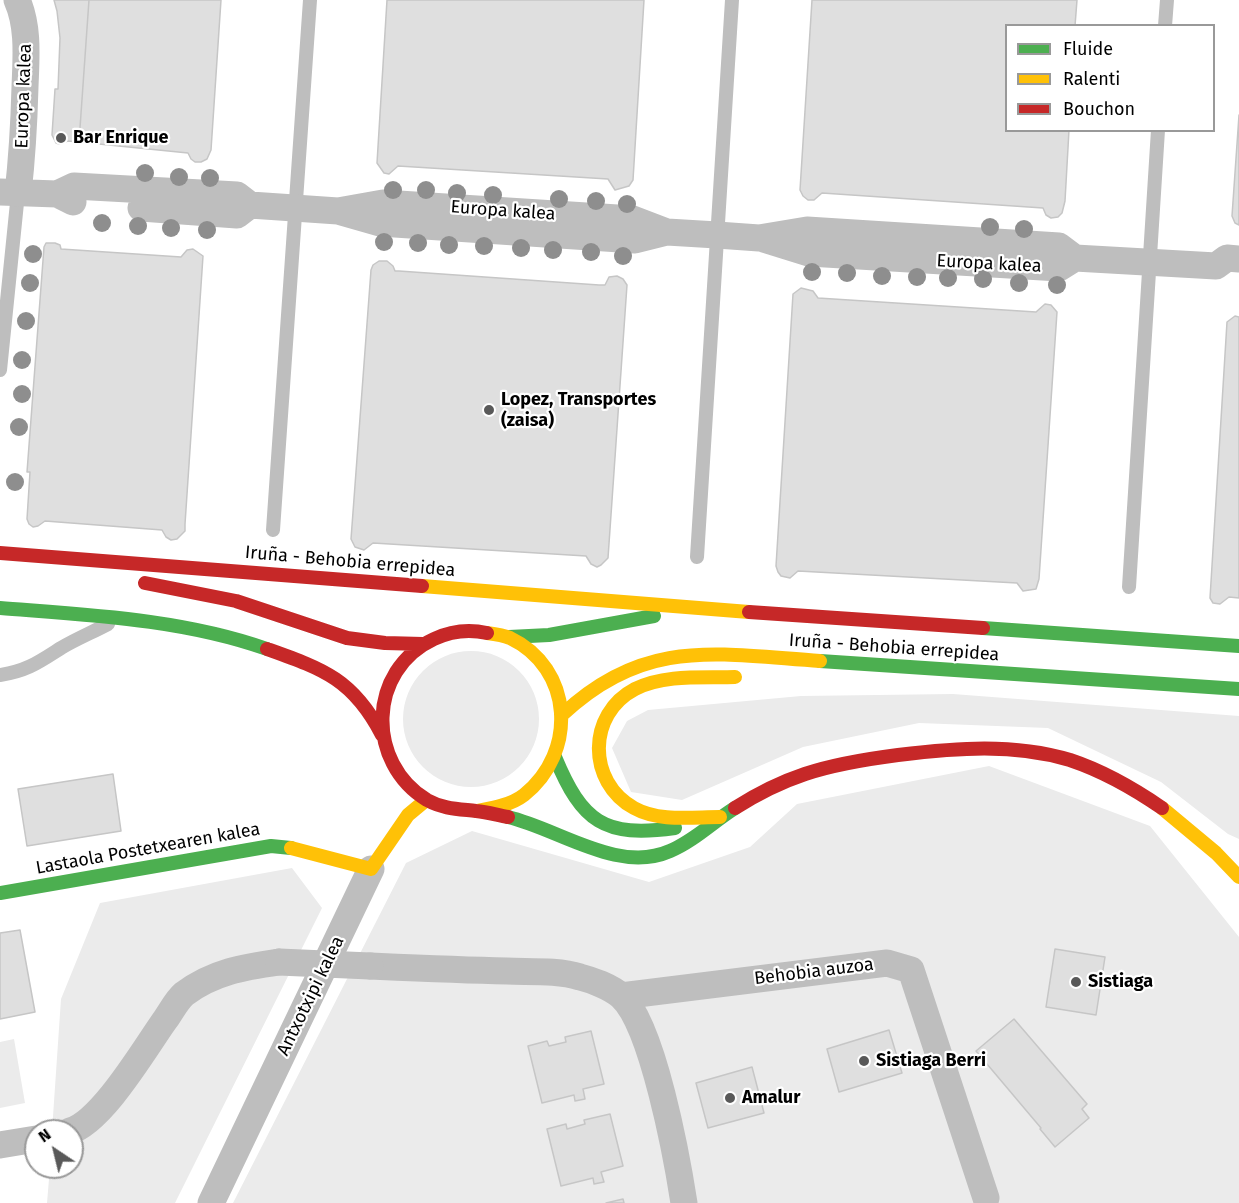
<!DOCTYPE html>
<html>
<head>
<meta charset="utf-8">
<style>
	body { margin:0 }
	#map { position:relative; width:1239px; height:1203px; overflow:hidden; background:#fff; font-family:"Fira Sans",sans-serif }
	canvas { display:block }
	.legend { position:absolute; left:1005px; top:24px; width:210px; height:108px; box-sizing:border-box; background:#fff; border:2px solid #999; margin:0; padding:8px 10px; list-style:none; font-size:18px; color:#000 }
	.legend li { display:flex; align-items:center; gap:12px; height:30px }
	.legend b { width:30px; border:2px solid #999 }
	.north { position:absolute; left:24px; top:1119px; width:60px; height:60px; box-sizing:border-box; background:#fff; border:2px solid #999; border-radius:50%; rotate:325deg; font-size:16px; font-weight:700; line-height:24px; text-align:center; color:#000 }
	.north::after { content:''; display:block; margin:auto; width:21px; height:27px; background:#595959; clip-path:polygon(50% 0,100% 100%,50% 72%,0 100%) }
</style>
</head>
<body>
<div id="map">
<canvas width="1239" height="1203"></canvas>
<ul class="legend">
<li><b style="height:8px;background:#4caf50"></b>Fluide</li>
<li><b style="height:8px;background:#ffc107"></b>Ralenti</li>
<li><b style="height:8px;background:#c62828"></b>Bouchon</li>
</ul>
<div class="north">N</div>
</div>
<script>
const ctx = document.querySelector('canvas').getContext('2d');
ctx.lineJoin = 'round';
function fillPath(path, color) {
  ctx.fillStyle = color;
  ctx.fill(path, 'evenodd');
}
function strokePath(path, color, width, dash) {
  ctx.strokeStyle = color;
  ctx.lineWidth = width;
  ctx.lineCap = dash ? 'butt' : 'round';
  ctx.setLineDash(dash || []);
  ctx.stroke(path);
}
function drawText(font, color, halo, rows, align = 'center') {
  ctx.font = font + ' "Fira Sans",sans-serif';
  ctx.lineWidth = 4.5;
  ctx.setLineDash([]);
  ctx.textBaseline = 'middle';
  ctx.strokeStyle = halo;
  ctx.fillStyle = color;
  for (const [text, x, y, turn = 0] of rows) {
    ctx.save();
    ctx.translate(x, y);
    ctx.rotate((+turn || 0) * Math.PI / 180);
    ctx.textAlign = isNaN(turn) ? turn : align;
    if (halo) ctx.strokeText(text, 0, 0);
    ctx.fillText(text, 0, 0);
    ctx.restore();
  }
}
fillPath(new Path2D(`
	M403 719a68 68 0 1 1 136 0a68 68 0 1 1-136 0Z
	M953,694L1239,716V839L1228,834L1161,782L1048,728L919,723L803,747L682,800L631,792L612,748L627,721L648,710L801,696Z
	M989,766L1150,826L1239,937V1203H233L406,863L472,831L649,882L750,847L797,804Z
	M292,868L322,908L175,1203H47L50,1167H72V1131H52L61,999L100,903Z
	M14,1039L25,1103L0,1108V1042Z`), '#ebebeb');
const building = new Path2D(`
	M54,0H89L79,142L68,141L59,144L56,143L52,135L55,89H58L60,38L57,11Z
	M89,0H221L211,150L207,159L201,162H195L191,159L188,153L79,142Z
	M387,0H644L633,180L629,186L615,190L608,179L398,166L389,174L384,173L377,163Z
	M812,0H1077L1075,26H1006V130H1069L1065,201L1062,213L1058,217L1051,218L1046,215L1043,208L822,193L814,200H808L803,196L800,190Z
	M1239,115V225L1235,223L1232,216Z
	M46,243H55L60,245L61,249L181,257L187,250L193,249L203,256L185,524V531L177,539L171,540L166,537L162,530L45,521L38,526L33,527L29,524L27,519L30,472H27L44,247Z
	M379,261H387L393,266L395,271H399L599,285H605L609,277L617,276L623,279L627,285L608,558L601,565L597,567L591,564L586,556L373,543L364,550L355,547L351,539L371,270L373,265Z
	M801,288L813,291L818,298L1036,312L1045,304L1051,305L1057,312L1039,579L1036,589L1023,591L1017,583L798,571L790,578L781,576L778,572L776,566L793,294Z
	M1235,316L1239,317V598L1229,597L1220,604L1213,603L1210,598L1227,322Z
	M113,774L121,831L27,846L18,789Z
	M20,930L35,1012L0,1019V933Z
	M1055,949L1105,957L1096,1015L1046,1007Z
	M1014,1019L1087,1104L1082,1109L1089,1118L1055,1147L1040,1129L1041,1128L976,1051Z
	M889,1030L902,1073L839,1092L827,1049Z
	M591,1031L604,1084L583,1089L585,1099L575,1101L574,1095L542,1103L528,1046L547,1041L549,1046L566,1042L565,1037Z
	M752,1067L764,1113L708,1128L696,1083Z
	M610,1114L623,1166L601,1172L604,1182L594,1184L593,1178L561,1186L547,1129L566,1124L567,1129L585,1124L584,1120Z
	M623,1199L624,1203H606Z`);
fillPath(building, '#dfdfdf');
strokePath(building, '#c6c6c6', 1.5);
strokePath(new Path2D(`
	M1165,26L1167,0
	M0,370L18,193
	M273,530L310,0
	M697,557L732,0
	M1129,587L1158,130
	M0,675C27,671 39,662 61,648C76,639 93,632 108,624`), '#bebebe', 14);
strokePath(new Path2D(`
	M17,0C29,27 26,58 25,87C24,123 22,158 18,193
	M0,192L57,194L73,202
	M57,194L74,186L237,195L250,205L338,211L380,223L635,240L667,232
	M141,208L237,215L250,205
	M338,211L383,203L633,219L667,232L717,235L759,238L807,230L1059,246L1075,258L1216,266L1227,258L1239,259
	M764,239L809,253L1059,268L1075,258
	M370,966C416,968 461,970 507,971C530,972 557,970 580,977C592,980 611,987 621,996C653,1025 677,1158 684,1203
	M621,996L887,963L911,970L986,1198
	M70,1131C102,1122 145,1048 165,1020C171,1012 176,1001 184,994C213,972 244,967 279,962
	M0,1145L36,1139
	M211,1203L371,869`), '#bebebe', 27);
strokePath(new Path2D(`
	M0,608C89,615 182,619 267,649
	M983,628L1239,646
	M509,637L549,635L654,616
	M820,661L1239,689
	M555,757C582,822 604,838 675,828
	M508,817C559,829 618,874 670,851C694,841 714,821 735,808
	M0,893L271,846L291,848`), '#4caf50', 14);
strokePath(new Path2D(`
	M422,586L749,612
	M563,714C645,637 717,654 820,661
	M1162,808L1216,853L1239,877
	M477,811C493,808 511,805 524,795C578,752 573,668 510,638C503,635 495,634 487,633
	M720,817C692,817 659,822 634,808C587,782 587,714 635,689C665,674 703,678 735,677
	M291,848L371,869L408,815L426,800`), '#ffc107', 14);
strokePath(new Path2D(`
	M0,553L422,586
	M145,583L236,601L347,638L385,643L423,644
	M749,612L983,628
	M487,633C469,629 451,631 434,639C367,670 366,763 427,800C443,809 459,809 476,811C487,812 497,815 508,817
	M267,649C323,669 353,679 382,735
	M735,808C757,794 781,782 805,774C835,764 867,759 898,755C956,748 1013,743 1070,760C1103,771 1133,788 1162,808`), '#c62828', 14);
strokePath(new Path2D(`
	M279,962L370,966`), '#bebebe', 27);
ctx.fillStyle = '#8e8e8e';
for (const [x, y] of [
	[145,173],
	[179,177],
	[210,178],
	[393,190],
	[426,190],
	[457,193],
	[493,195],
	[559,199],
	[596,201],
	[627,204],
	[102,223],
	[138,226],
	[990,227],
	[171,228],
	[1024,229],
	[207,230],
	[384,242],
	[418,243],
	[449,245],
	[484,246],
	[521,248],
	[553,250],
	[591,252],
	[33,254],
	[623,256],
	[812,272],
	[847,273],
	[882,276],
	[917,277],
	[948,278],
	[983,279],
	[30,283],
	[1019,283],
	[1057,285],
	[26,321],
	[22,360],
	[22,394],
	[19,427],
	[15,482]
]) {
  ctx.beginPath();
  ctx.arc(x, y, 9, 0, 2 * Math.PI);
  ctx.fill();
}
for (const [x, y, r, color] of [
	[61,138,6,"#595959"],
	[489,410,6,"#595959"],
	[1076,982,6,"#595959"],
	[864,1061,6,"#595959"],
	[730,1098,6,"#595959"]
]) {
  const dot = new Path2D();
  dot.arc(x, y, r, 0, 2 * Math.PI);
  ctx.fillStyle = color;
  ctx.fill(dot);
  strokePath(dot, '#fff', 2);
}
drawText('18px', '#000', '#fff', [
	["Europa kalea",24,96,-88],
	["Europa kalea",503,211,4],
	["Europa kalea",989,264,3],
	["Iruña - Behobia errepidea",350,562,5],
	["Iruña - Behobia errepidea",894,648,4],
	["Lastaola Postetxearen kalea",148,849,-10],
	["Behobia auzoa",814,972,-7],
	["Antxotxipi kalea",311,996,-64]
]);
drawText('bold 18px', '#000', '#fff', [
	["Bar Enrique",73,138],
	["Lopez, Transportes",501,400],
	["(zaisa)",501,421],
	["Sistiaga",1088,982],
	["Sistiaga Berri",876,1061],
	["Amalur",742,1098]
], 'left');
</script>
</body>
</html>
